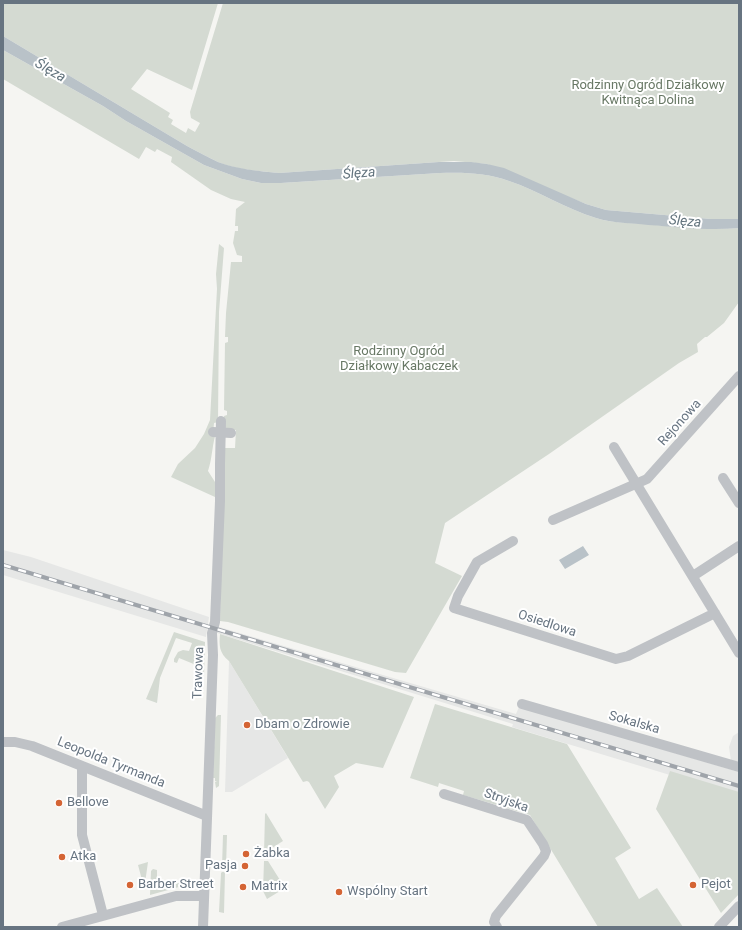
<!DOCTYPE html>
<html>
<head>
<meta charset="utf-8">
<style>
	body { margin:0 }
	#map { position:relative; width:742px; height:930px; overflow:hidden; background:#f5f5f2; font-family:Roboto,sans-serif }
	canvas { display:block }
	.frame { position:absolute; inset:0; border:4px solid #677481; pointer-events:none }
</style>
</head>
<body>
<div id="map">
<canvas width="742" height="930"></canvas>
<div class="frame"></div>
</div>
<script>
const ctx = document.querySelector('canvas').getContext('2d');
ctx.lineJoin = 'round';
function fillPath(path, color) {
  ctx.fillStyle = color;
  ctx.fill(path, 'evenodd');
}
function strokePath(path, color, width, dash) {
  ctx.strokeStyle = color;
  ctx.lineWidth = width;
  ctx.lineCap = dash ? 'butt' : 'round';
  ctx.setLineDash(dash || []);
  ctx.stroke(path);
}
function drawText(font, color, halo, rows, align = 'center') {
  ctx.font = font + ' Roboto,sans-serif';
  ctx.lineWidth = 4;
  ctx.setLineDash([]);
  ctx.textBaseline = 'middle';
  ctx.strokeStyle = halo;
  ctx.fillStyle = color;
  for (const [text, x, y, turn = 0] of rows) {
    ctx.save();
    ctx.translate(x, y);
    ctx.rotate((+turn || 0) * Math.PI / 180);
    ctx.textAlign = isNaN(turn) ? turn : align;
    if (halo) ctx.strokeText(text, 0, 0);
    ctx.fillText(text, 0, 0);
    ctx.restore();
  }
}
fillPath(new Path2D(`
	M3,550L31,557L209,617L206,637L3,575Z
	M219,627L516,714L519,707L739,772V796L512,727L513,724L217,633Z
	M229,661L288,758L232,792H225Z
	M739,732V764L731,761L729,747L733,736Z`), '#e6e7e6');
fillPath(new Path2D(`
	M3,3H218L192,90L147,69L131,89L170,113L168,117L173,120L171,124L186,133L188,128L195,132L200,123L191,118L190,112L223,3H739V219H711L606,210L586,204L487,164L454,161L439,162L279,173C259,171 236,170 218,162C207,157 197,151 187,146L3,36Z
	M3,50L103,106L126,121L204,165L242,179L261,183H281L440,173C464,172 487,173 509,181C539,191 566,209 596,218C612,223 629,223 645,224C676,227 708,230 739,228V302L724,323L707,337H705L697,344L698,352L679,363L549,454L445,523L435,563L462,576L406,673L395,672L228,622L220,621L223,448H235L236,430H226L224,426V416L227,415V411L224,410L225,343L228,342V337H225L226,313L231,262H242V256L237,255L233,243L235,231H238V226H235L236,209L245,202L231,199L211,190L171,162L172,157L157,149L155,152L146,147L139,159L3,79Z
	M219,244L224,248L219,312L218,422L214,423L213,434L215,436C212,448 212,459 208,471L215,482V497L171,477L178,464L195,448L204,434L210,420L217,289L216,274Z
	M174,632L205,642L204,676L200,673L201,667L179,658L177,663L174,662V659L178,652L183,650L189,651L192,643L176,638L160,678L157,703L146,699Z
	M220,634L414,697L383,768L356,763L334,776L339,787L325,809L309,782L307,781L303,782L229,661C219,653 219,645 220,634Z
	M435,704L567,744L631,848L615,858L639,899L657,888L683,927H598L530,815L463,795L464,791L439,783L438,787L410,778Z
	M218,715H221L219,786L216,788L215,782L217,781H215V778H213L215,718Z
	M670,771L739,792V894L721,913L656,809Z
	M266,813L283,841L264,853L265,814Z
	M223,835H227L226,868L222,867Z
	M264,861H268L285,888L267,899L263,891Z
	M148,862L145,883L142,880L138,865Z
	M153,869L157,870V881L180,883L179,887L150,895L151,871Z
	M222,872H225L224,913L219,912L221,873Z`), '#d4dad2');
fillPath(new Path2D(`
	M3,36L187,146C197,151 207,157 218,162C237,169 258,171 279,173L439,162H471L487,164L504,168L586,204L606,210L711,219H739V228C709,231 677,227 648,225C631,223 612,223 596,218C566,209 539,191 509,181C487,173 464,172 440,173L281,183H261L242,179L204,165L126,121L103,106L3,50Z
	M583,546L589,555L565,569L559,560Z`), '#b9c2c8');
strokePath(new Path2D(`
	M213,432L231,433
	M614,447L739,653
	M723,478L739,503
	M553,520L647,479L739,376
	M513,541L477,562L458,596L454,608L616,659L628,656L715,613
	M693,576L739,546
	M522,704L739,767
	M3,742H15L32,746L207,816
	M82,766V835L103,915
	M444,794L527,820L543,844L546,851L544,856L496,916L494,922L497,927
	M62,927L176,896H204
	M203,927L213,655L212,633L215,622L220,501V464L221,421
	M719,927L739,906`), '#bfc2c6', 10);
const rail = new Path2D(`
	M3,565L739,786`);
strokePath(rail, '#9fa4aa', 4);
strokePath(rail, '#fff', 2.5, [8]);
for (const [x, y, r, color] of [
	[247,725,4,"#d46434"],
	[59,803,4,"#d46434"],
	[246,854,4,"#d46434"],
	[62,857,4,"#d46434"],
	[245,866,4,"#d46434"],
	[130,885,4,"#d46434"],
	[693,885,4,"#d46434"],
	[243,887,4,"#d46434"],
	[339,892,4,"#d46434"]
]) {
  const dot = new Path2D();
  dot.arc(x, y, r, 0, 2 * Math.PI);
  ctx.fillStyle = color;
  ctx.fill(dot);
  strokePath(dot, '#fff', 1.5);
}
drawText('13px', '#687865', '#fff', [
	["Rodzinny Ogród Działkowy",648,86],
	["Kwitnąca Dolina",648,101],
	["Rodzinny Ogród",399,352],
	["Działkowy Kabaczek",399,367]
]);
drawText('13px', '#677481', '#fff', [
	["Rejonowa",680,423,-48],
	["Osiedlowa",547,624,18],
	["Trawowa",199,673,-88],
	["Sokalska",634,723,16],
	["Leopolda Tyrmanda",111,763,22],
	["Stryjska",506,801,20]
]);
drawText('13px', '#677481', '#fff', [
	["Dbam o Zdrowie",255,725],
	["Bellove",67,803],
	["Żabka",254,854],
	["Atka",70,857],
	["Pasja",237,866,"right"],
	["Barber Street",138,885],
	["Pejot",701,885],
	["Matrix",251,887],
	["Wspólny Start",347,892]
], 'left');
drawText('italic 14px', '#63747e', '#fff', [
	["Ślęza",50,71,30],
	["Ślęza",359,174,-4],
	["Ślęza",685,222,5]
]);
</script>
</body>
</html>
